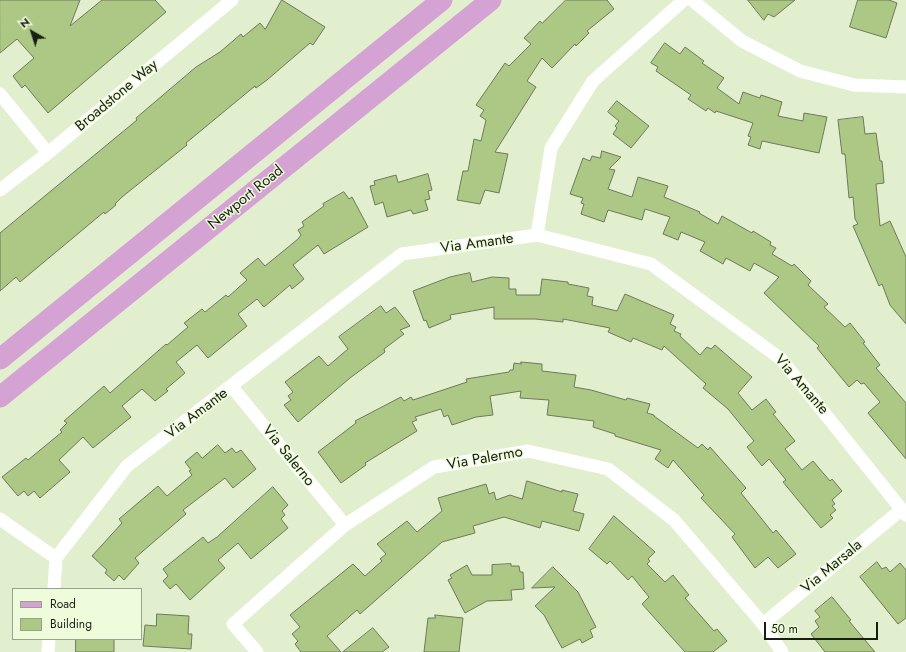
<!DOCTYPE html>
<html>
<head>
<meta charset="utf-8">
<style>
	body { margin:0 }
	#map { position:relative; width:906px; height:652px; overflow:hidden; background:#e2efcf; font-family:Jost,sans-serif }
	canvas { display:block }
	.legend { position:absolute; left:12px; top:588px; width:130px; height:52px; box-sizing:border-box; background:#effcdc; border:1px solid #99a38c; margin:0; padding:5px 7px; list-style:none; font-size:12px; color:#191e13 }
	.legend li { display:flex; align-items:center; gap:8px; height:20px }
	.legend b { width:20px; border:1px solid #99a38c }
	.north { position:absolute; left:12px; top:12px; width:40px; height:40px; -webkit-text-stroke:3px #effcdc; paint-order:stroke; rotate:321deg; font-size:11px; font-weight:700; line-height:16px; text-align:center; color:#191e13 }
	.north::after { content:''; display:block; margin:auto; width:14px; height:18px; background:#191e13; clip-path:polygon(50% 0,100% 100%,50% 72%,0 100%) }
	.scale { position:absolute; left:764px; top:622px; width:114px; height:18px; box-sizing:border-box; border:2px solid #191e13; border-top:0; padding-left:5px; font-size:12px; line-height:14px; white-space:nowrap; color:#191e13; -webkit-text-stroke:3px #effcdc; paint-order:stroke }
</style>
</head>
<body>
<div id="map">
<canvas width="906" height="652"></canvas>
<ul class="legend">
<li><b style="height:5px;background:#d4a2d3"></b>Road</li>
<li><b style="height:11px;background:#adc784"></b>Building</li>
</ul>
<div class="north">N</div>
<div class="scale">50 m</div>
</div>
<script>
const ctx = document.querySelector('canvas').getContext('2d');
ctx.lineJoin = 'round';
function fillPath(path, color) {
  ctx.fillStyle = color;
  ctx.fill(path, 'evenodd');
}
function strokePath(path, color, width, dash) {
  ctx.strokeStyle = color;
  ctx.lineWidth = width;
  ctx.lineCap = dash ? 'butt' : 'round';
  ctx.setLineDash(dash || []);
  ctx.stroke(path);
}
function drawText(font, color, halo, rows, align = 'center') {
  ctx.font = font + ' Jost,sans-serif';
  ctx.lineWidth = 3;
  ctx.setLineDash([]);
  ctx.textBaseline = 'middle';
  ctx.strokeStyle = halo;
  ctx.fillStyle = color;
  for (const [text, x, y, turn = 0] of rows) {
    ctx.save();
    ctx.translate(x, y);
    ctx.rotate((+turn || 0) * Math.PI / 180);
    ctx.textAlign = isNaN(turn) ? turn : align;
    if (halo) ctx.strokeText(text, 0, 0);
    ctx.fillText(text, 0, 0);
    ctx.restore();
  }
}
const building = new Path2D(`
	M0,0H80L70,26L102,0H155L166,12L48,113L25,85L22,88L13,76L34,58L17,39L0,53Z
	M282,0L325,27L313,45L310,43L267,80L256,88L255,86L186,143L187,145L122,197L115,204L116,205L105,214L104,212L20,282L16,277L0,291V233L137,120L136,118L196,67L220,52L241,34L243,37L260,23L265,29Z
	M566,0H607L614,9L587,31L589,33L576,46L575,44L552,68L542,58L527,81L536,87L495,152L508,154L499,193L485,190L480,204L457,200L463,171H468L474,139L481,141L486,120L480,116L484,110L476,105L505,63L509,66L531,44L524,38L540,21L542,23Z
	M748,0H795L774,17L768,14L764,20Z
	M858,0H889L897,3L886,38L850,27Z
	M665,43L680,54L685,47L704,61L702,63L724,78L717,88L739,104L743,92L760,98L761,95L782,102L778,116L803,121L804,113L827,117L819,153L762,141L760,149L748,145L751,137L748,136L753,123L716,111L715,113L708,108L706,111L688,99L691,95L656,71L658,67L651,63Z
	M617,101L649,126L631,148L613,134L617,128L615,126L619,121L608,112Z
	M863,117L865,134L876,133L880,161H882L884,183L876,184L880,226L890,221L906,257V324L890,305L882,284L879,286L853,226L858,224L855,219L853,197L849,198L845,154H842L838,120Z
	M602,151L621,157L609,169L615,170L608,189L632,197L638,177L668,186L664,197L700,212L699,213L718,224L722,216L752,233L753,231L771,242L770,245L776,248L772,254L792,266L794,264L811,281L808,285L828,304L824,307L845,327L850,323L865,342L863,343L880,365L876,368L906,403V459L868,413L880,402L864,383L861,384L857,380L849,387L817,348L819,346L764,293L779,277L754,263L750,271L726,258L723,264L700,251L705,242L681,232L678,240L663,234L670,217L645,209L642,220L608,210L604,222L581,214L584,204L581,203L583,198L570,194L583,158L590,161L592,156L600,158Z
	M428,174L432,190L428,191L430,199L425,200L428,210L413,214L411,210L387,217L383,202L375,205L370,186L375,185L374,181L396,175L398,182Z
	M344,192L349,199L352,197L368,227L324,254L318,245L293,265L304,279L292,289L290,285L264,307L257,299L238,314L247,326L208,358L197,345L176,362L185,373L166,389L168,391L155,401L142,389L122,406L131,417L93,448L83,437L59,460L70,472L40,498L34,491L28,496L24,491L18,496L2,477L26,458L28,460L62,432L60,430L67,423L64,421L104,386L110,393L166,344L167,345L188,327L184,323L202,309L205,312L226,295L228,297L247,280L240,273L258,258L265,266L298,239L301,235L298,230L304,226L302,222L324,206L323,204Z
	M470,273L472,282L492,277L509,278V289H516V295H540L542,279L568,282V284L589,288L587,296L593,297L592,305L617,311L625,294L674,315L670,324L676,327L674,331L681,334L680,336L700,355L707,347L711,349L715,345L752,377L738,393L752,410L766,399L776,412L773,414L795,441L785,449L802,470L813,461L830,481L832,479L842,491L832,500L835,504L832,506L836,510L830,515L833,518L821,528L783,482L786,480L769,459L762,466L747,447L754,441L728,409L703,388L706,384L664,346L662,350L633,338L631,342L608,332L610,328L563,319V322L535,319H494V307L450,315L451,319L429,328L426,320L424,321L413,291L450,277Z
	M381,306L386,313L395,307L410,326L400,330L404,334L384,349L385,352L350,378L298,422L284,405L291,400L288,396L293,392L285,382L319,356L328,366L348,349L339,337Z
	M521,362L542,364V371L576,375L574,387L591,390L626,400L627,398L650,404L647,413L654,415V416L698,448L702,444L708,450L710,447L746,488L741,493L773,533L776,530L796,554L778,568L768,557L755,568L732,537L735,534L701,498L704,495L673,460L668,468L655,459L661,450L615,436V434L593,427L594,421L547,415L549,400L520,398L521,391L490,396L493,415L476,417L452,425L448,415L444,417L441,409L415,417L417,420L412,422L417,431L365,463L366,465L341,483L318,452L356,423L355,421L401,397L404,401L411,397L413,400L467,382L466,379L509,372L510,370H513L514,363L521,364Z
	M218,445L225,453L232,448L236,453L241,450L256,469L233,488L225,478L183,510L186,514L135,558L139,563L124,580L119,575L114,581L105,573L107,570L92,556L122,523L119,519L158,486L167,496L192,475L189,471L191,470L185,462L197,452L202,458Z
	M527,481L562,492V490L578,494L573,511L584,514L579,531L542,521L540,528L504,517L473,526L475,533L442,542L360,614L357,610L327,636L341,652H301L295,644L298,641L292,634L300,627L290,615L353,564L365,576L382,561L380,559L386,554L377,544L407,521L417,532L442,511L438,498L486,484L489,494L494,492L496,500L510,495L522,499Z
	M273,487L288,505L282,511L285,515L281,519L288,528L251,559L238,543L218,560L225,568L190,600L176,584L170,589L163,581L168,576L163,569L203,537L208,543L217,537Z
	M614,516L655,552L648,559L650,561L647,564L665,582L673,575L689,595L685,598L714,631L717,629L727,641L713,652H685L642,604L649,597L632,576L628,580L610,561L607,564L589,549Z
	M877,562L882,569L886,567L890,572L900,563L906,570V618L898,624L860,577Z
	M511,564V566H519L520,572H523L524,589L511,590L512,600L487,601L465,613L448,580L452,578L450,575L467,565L472,575H492V565Z
	M553,567L578,592L596,627L590,630L593,637L582,643L580,639L562,648L544,615L535,606L555,587L532,588Z
	M832,597L851,620L849,621L875,652H825L811,634L819,627L815,621L820,617L815,611Z
	M157,614L189,616L188,634H192L191,649L143,646L145,625L156,626Z
	M435,615L463,618L459,652H424L428,618H435Z
	M373,628L389,647L382,652H343Z
	M76,639H114V652H76Z`);
fillPath(building, '#adc784');
strokePath(building, '#6e795d', 1);
strokePath(new Path2D(`
	M692,0L742,41L800,71L854,85L906,87
	M0,94L48,153
	M0,190L48,153L232,0
	M537,235L551,148L593,81L684,0
	M232,387L345,525
	M0,519L56,558
	M56,558L127,466L402,254L537,235L651,264L781,359L906,515
	M54,589L56,558
	M763,624L902,509
	M48,652L49,639
	M257,652L233,624L345,525L434,467L528,451L608,469L674,520L763,624L782,652`), '#fff', 13);
strokePath(new Path2D(`
	M0,359L442,0
	M0,397L491,0`), '#d4a2d3', 21);
drawText('15px', '#191e13', '#effcdc', [
	["Broadstone Way",117,96,-40],
	["Newport Road",246,198,-39],
	["Via Amante",477,244,-8],
	["Via Amante",801,385,49],
	["Via Amante",197,414,-37],
	["Via Salerno",288,456,51],
	["Via Palermo",485,459,-10],
	["Via Marsala",832,567,-40]
]);
</script>
</body>
</html>
